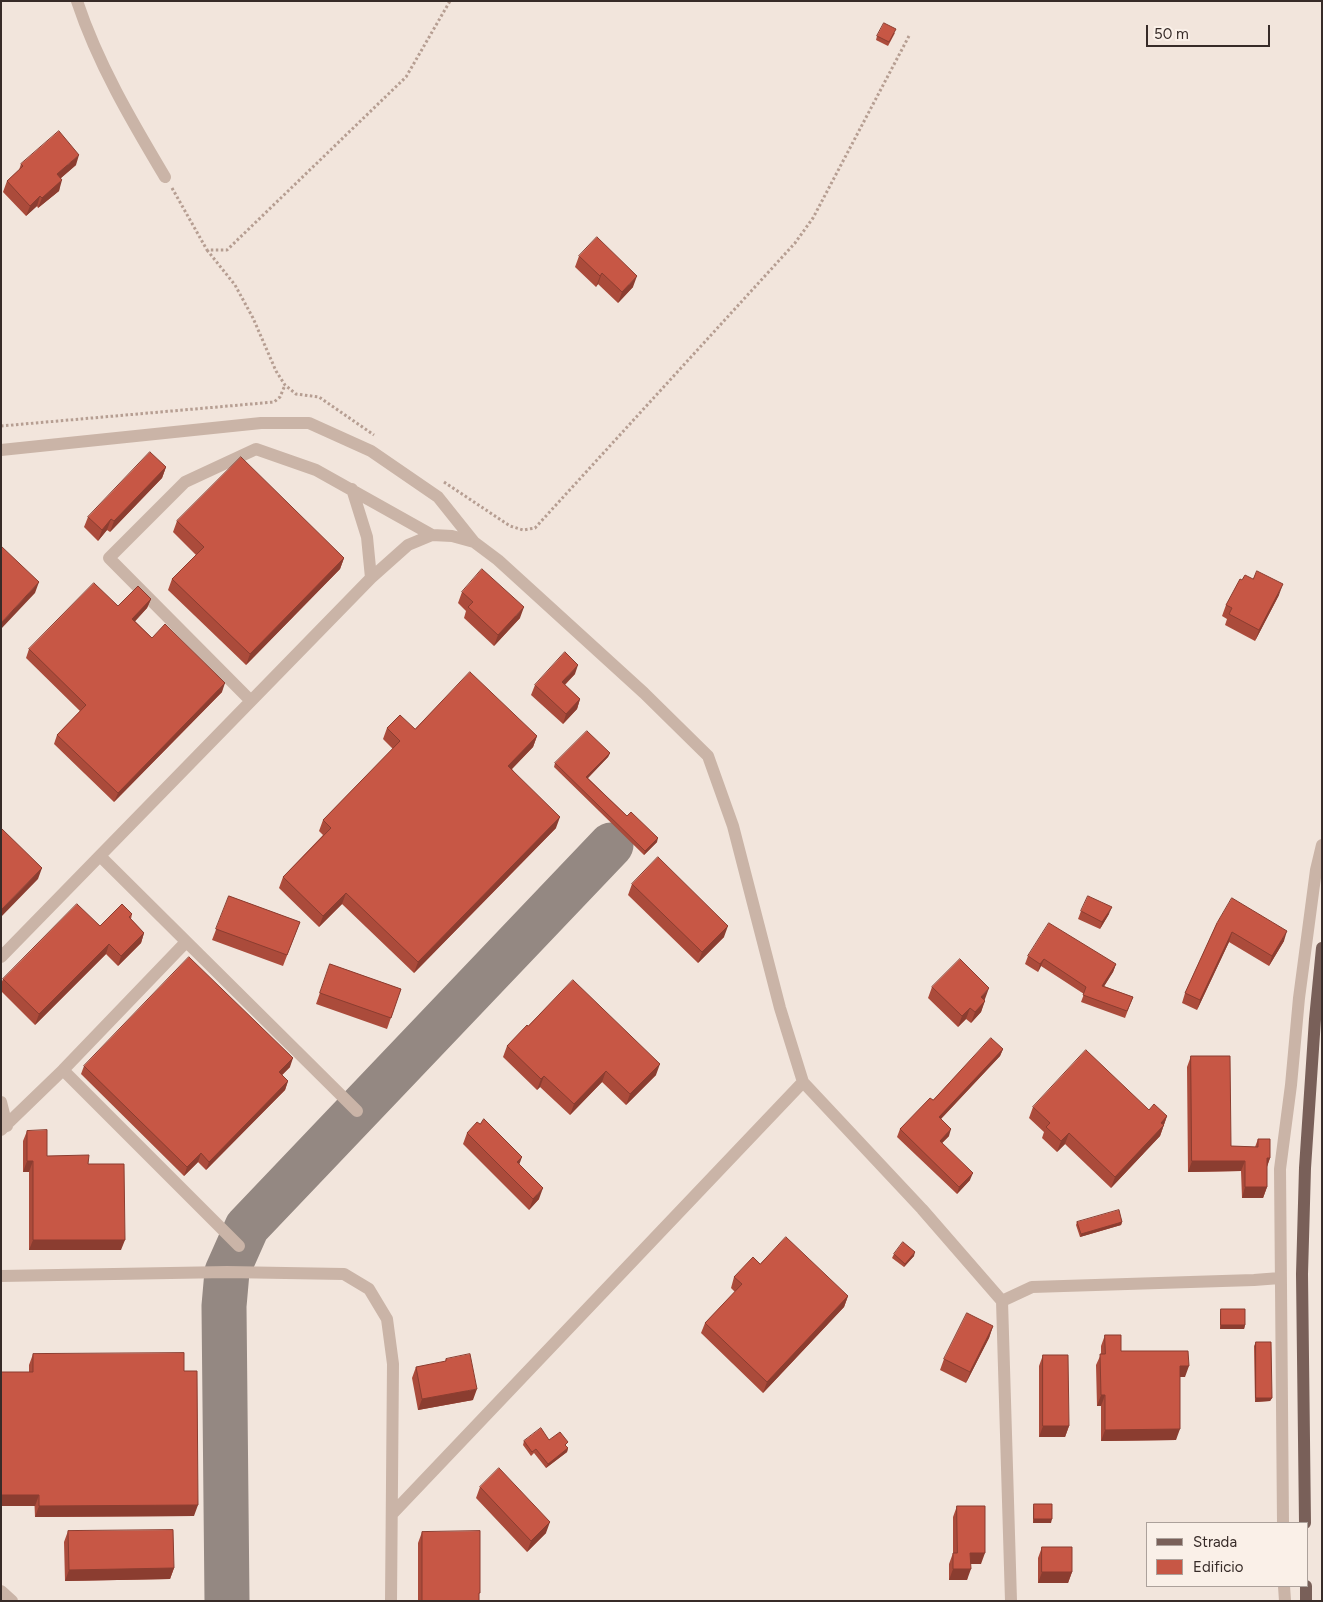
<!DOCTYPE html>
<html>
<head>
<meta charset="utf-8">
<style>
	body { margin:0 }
	#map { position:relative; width:1323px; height:1602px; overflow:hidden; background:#f2e5dc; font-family:Figtree,sans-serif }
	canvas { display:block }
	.frame { position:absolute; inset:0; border:2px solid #372b28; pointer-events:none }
	.legend { position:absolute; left:1146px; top:1522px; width:162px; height:65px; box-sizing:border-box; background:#faf0e8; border:1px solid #aca19b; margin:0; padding:6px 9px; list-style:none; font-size:15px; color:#372b28 }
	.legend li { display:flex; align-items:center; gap:10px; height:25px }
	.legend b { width:25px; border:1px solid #aca19b }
	.scale { position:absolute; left:1146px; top:25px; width:124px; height:22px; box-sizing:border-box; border:2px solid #372b28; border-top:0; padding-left:6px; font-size:15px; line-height:18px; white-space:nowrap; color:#372b28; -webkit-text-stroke:4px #faf0e8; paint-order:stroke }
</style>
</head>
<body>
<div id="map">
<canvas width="1323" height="1602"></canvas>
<div class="frame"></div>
<ul class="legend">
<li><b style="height:6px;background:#796059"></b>Strada</li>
<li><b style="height:14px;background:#c75745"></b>Edificio</li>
</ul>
<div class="scale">50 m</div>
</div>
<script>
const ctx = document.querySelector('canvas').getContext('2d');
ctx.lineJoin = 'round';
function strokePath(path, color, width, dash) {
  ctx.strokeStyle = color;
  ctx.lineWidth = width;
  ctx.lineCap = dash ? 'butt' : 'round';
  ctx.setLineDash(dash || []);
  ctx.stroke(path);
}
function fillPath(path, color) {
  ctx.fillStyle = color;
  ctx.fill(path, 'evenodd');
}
strokePath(new Path2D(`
	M227,1601L224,1306L227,1272L247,1227L611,845`), '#948882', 45);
strokePath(new Path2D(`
	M172,188L207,250H227L406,77L450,1
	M207,250L235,285L253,318L276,371L285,385L296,394L319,397L374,435
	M1,426L274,402L280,397L285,385
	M444,482L510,526L523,530L535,528L795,243L813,218L909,36`), '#b69e92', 3, [2.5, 2.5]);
strokePath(new Path2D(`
	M77,1C98,64 131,120 165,177
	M1,450L261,423H309L371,451L438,497L474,542
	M352,489L367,537L371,578
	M432,535L316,470L256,449L185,482L109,558L251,701L371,578L408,545L432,535L452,536L474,542L498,560L644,693L708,756L733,826L780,1008L803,1082L922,1209L1002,1301L1011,1601
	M100,856L357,1111
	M1,957L251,701
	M63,1070L239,1246
	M1,1102L7,1126
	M1,1130L63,1070L186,942
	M1,1276L227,1272L344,1274L369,1289L387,1319L393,1364L391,1601
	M1002,1301L1032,1287L1254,1280L1280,1278
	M392,1514L803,1082
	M1283,1523L1280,1169L1291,1085L1299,998L1316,870L1322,845
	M1284,1586L1285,1601
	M1,1591L12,1601`), '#cab4a7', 12);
strokePath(new Path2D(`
	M1305,1523L1302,1274L1305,1168L1315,1019L1322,948
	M1306,1586V1601`), '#796059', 12);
fillPath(new Path2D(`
	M895,33L888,46L876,40L877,36Z
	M21,164L76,165L61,178L59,191L38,208L37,206L26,216L3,192L7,181L19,170Z
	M579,256L633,287L618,303L598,284L596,287L575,267Z
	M166,467L162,478L110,532L107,530L98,541L84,527L88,517Z
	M177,521L344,558L340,569L246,665L168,590L172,579L196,555L173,532Z
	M462,592L520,618L494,646L464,618L466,611L458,603Z
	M1279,595L1255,641L1225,625L1227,619L1222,616L1226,605Z
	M151,599L147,608L135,621L152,638L222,692L114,802L54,744L57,735L80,711L26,658L29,649L118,606Z
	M575,674L565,685L580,699L577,709L563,724L531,695L535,685Z
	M387,728L415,729L537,736L533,747L512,769L556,828L414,973L342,904L319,927L279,888L283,877L323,835L319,831L323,820L393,749L383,739Z
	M610,753L608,757L588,778L627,816L657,842L644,855L554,767L555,763Z
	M632,884L724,937L698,963L628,895Z
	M229,896L300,922L283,966L212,940Z
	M1081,911L1109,914L1100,929L1078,919Z
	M132,914L131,919L144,933L141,943L118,966L106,954L35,1025L1,991V984L3,979L100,926Z
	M1217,923L1284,941L1269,966L1229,942L1197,1010L1182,1003L1185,993Z
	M1028,956L1116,964L1113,972L1104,986L1133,997L1125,1018L1081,1002L1084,994L1041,966L1038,972L1025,964Z
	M330,964L401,989L387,1029L316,1004Z
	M932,987L985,999L981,1012L971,1023L966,1019L958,1027L928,998Z
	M528,1026L656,1075L626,1105L602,1082L570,1115L540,1087L537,1090L503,1057L507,1046Z
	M1003,1049L1000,1056L941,1119L949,1136L942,1143L970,1180L957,1194L897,1137L900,1129L933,1100Z
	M1191,1056L1231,1146L1255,1147L1258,1139L1270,1158L1267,1167V1187L1263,1198H1242L1241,1171L1188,1172L1187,1067Z
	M84,1066L290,1067L282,1075L288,1081L285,1090L206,1170L198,1162L184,1176L81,1074Z
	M1033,1107L1149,1110L1167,1116L1160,1136L1111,1188L1065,1144L1057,1152L1042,1138L1044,1132L1029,1118Z
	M27,1131L47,1156L88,1164L121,1250H29V1172H23V1141Z
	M467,1133L520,1165L539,1199L529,1210L463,1144Z
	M1077,1222H1122L1121,1225L1080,1237L1076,1225Z
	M894,1254L914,1256L904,1267L892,1258Z
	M760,1264L848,1296L844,1307L763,1393L701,1333L705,1323L735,1292L731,1288L734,1277Z
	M1221,1309L1245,1325L1244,1329H1220V1313Z
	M993,1326L989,1338L966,1383L940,1370L944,1359Z
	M1105,1335L1121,1351L1185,1377H1180L1176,1440L1101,1441V1406H1097L1096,1365L1101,1354V1346Z
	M1256,1342L1272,1398L1270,1401L1255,1402L1254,1346Z
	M33,1354L184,1371L194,1516L35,1517L29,1372V1365Z
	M1043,1355L1069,1426L1065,1437H1039V1366Z
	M446,1359L473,1400L418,1410L412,1378L416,1367L445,1362Z
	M549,1440L568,1448L567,1452L546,1468L534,1453L531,1456L523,1445L524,1441Z
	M480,1487L546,1533L527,1552L476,1498Z
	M1034,1504L1051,1523H1033V1508Z
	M957,1506L981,1564H970L967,1580H949V1564L953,1553V1517Z
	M68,1531L174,1568L170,1579L65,1581L64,1542Z
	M422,1532L479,1601H418V1543Z
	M1042,1547L1072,1572L1068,1583H1038V1558Z`), '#ab4b3b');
fillPath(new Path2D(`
	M79,155L76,165L54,184L57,174Z
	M62,180L59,191L38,208L42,198Z
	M40,196L37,206L26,216L30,206Z
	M602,273L598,284L596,287L600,276Z
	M637,276L633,287L618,303L622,292Z
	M166,467L162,478L110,532L114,521Z
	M111,519L107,530L98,541L102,530Z
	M344,558L340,569L246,665L250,654Z
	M39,582L35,593L1,629V623Z
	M1283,584L1279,595L1255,641L1259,630Z
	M151,599L147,608L129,628L132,619Z
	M524,607L520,618L494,646L498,635Z
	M578,665L575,674L558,691L562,682Z
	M225,683L222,692L114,802L118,793Z
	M580,699L577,709L563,724L566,714Z
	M537,736L533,747L504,777L508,766Z
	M610,753L608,757L585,781L586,777Z
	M560,817L556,828L414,973L418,962Z
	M658,838L657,842L644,855L645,851Z
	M42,868L38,879L1,917V910Z
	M346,893L342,904L319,927L323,916Z
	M1112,907L1109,914L1100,929L1102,922Z
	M728,926L724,937L698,963L702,952Z
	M1287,931L1284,941L1269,966L1272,956Z
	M1232,932L1229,942L1197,1010L1200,1000Z
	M144,933L141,943L118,966L121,956Z
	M109,944L106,954L35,1025L39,1014Z
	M1044,959L1041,966L1038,972L1040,964Z
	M1116,964L1113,972L1100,993L1102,986Z
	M989,988L985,999L977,1008L981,997Z
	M985,1001L981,1012L971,1023L975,1012Z
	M970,1008L966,1019L958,1027L962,1016Z
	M1003,1049L1000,1056L936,1124L939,1117Z
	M293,1058L290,1067L276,1081L279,1072Z
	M660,1064L656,1075L626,1105L630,1094Z
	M606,1071L602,1082L570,1115L574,1104Z
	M544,1076L540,1087L537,1090L541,1079Z
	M288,1081L285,1090L206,1170L209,1162Z
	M1167,1116L1160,1136L1111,1188L1115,1177Z
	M951,1129L949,1136L937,1148L940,1141Z
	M1069,1133L1065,1144L1057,1152L1061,1141Z
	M201,1153L198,1162L184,1176L187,1167Z
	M522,1157L518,1168L517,1162Z
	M1267,1158H1270L1266,1169Z
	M27,1161H33L29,1172H23Z
	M1192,1161H1245L1241,1171L1188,1172Z
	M973,1173L970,1180L957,1194L959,1187Z
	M1245,1187H1267L1263,1198H1242Z
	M543,1188L539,1199L529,1210L533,1199Z
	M1122,1222L1121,1225L1080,1237L1081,1234Z
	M33,1240H125L121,1250H29Z
	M915,1252L914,1256L904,1267L905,1264Z
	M848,1296L844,1307L763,1393L767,1382Z
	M1221,1325H1245L1244,1329H1220Z
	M993,1326L989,1338L966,1383L970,1372Z
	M1180,1366H1189L1185,1377H1176Z
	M477,1389L473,1400L418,1410L422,1399Z
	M1101,1395H1105L1101,1406H1097Z
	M1256,1398H1272L1270,1401L1255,1402Z
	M1043,1426H1069L1065,1437H1039Z
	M1180,1429L1176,1440L1101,1441L1105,1430Z
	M568,1448L567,1452L546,1468L548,1464Z
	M1,1495H39L35,1506H1Z
	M198,1505L194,1516L35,1517L39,1506Z
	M1034,1519H1052L1051,1523H1033Z
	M550,1522L546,1533L527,1552L531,1541Z
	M970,1553H985L981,1564H966Z
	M174,1568L170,1579L65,1581L69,1570Z
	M953,1569H971L967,1580H949Z
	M1042,1572H1072L1068,1583H1038Z`), '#8b3d30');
const building = new Path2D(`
	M884,23L896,29L889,42L877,36Z
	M59,131L79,155L57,174L62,180L42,198L40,196L30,206L7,181L23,166L21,164Z
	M597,237L637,276L622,292L602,273L600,276L579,256Z
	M150,452L166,467L114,521L111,519L102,530L88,517Z
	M241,457L344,558L250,654L172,579L204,547L177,521Z
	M1,546L39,582L1,623Z
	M482,569L524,607L498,635L468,607L473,602L462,592Z
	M1257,571L1283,584L1259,630L1229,614L1232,608L1226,605L1240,579L1242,580L1245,575L1253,579Z
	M94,583L118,606L138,586L151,599L132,619L152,638L165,624L225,683L118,793L57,735L86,705L29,649Z
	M565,652L578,665L562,682L580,699L566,714L535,685Z
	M470,672L537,736L508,766L560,817L418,962L346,893L323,916L283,877L331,828L323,820L400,741L387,728L400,715L415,729Z
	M587,731L610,753L586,777L627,816L631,812L658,838L645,851L555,763Z
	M1,828L42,868L1,910Z
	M658,857L728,926L702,952L632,884Z
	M229,896L300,922L287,955L216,929Z
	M1088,896L1112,907L1102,922L1081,911Z
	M1232,898L1287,931L1272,956L1232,932L1200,1000L1185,993L1217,923Z
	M77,904L100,926L122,904L132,914L129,917L144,933L121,956L109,944L39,1014L3,979Z
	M1049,923L1116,964L1102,986L1133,997L1127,1011L1083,995L1086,987L1044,959L1040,964L1028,956Z
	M189,957L293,1058L279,1072L288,1081L209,1162L201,1153L187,1167L84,1066Z
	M960,959L989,988L981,997L985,1001L975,1012L970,1008L962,1016L932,987Z
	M330,964L401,989L391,1018L320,993Z
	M573,980L660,1064L630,1094L606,1071L574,1104L544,1076L541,1079L507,1046L527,1025L528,1026Z
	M991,1038L1003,1049L939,1117L951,1129L940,1141L973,1173L959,1187L900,1129L930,1098L933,1100Z
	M1086,1050L1149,1110L1154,1104L1167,1116L1161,1123L1164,1125L1115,1177L1069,1133L1061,1141L1046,1127L1050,1123L1033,1107Z
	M1191,1056H1230L1231,1146L1258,1147V1139H1270V1158H1267V1187H1245V1161H1192Z
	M484,1119L522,1157L517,1162L543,1188L533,1199L467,1133L477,1122L480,1124Z
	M47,1130V1156L89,1155L88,1164H124L125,1240H33V1161H27V1131Z
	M1119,1210L1122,1222L1081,1234L1077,1222Z
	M786,1237L848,1296L767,1382L705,1323L742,1284L734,1277L753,1257L760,1264Z
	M903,1242L915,1252L905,1264L894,1254Z
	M1221,1309H1245V1325H1221Z
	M967,1313L993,1326L970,1372L944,1359Z
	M1105,1335H1121V1351H1188L1189,1366H1180V1429L1105,1430V1395H1101L1100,1354H1105Z
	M1256,1342H1271L1272,1398H1256Z
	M184,1353V1371H197L198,1505L39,1506V1495H1V1372H33V1354Z
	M470,1354L477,1389L422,1399L416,1367L446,1361V1359Z
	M1043,1355H1068L1069,1426H1043Z
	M541,1428L549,1440L560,1432L568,1442L565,1445L568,1448L548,1464L536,1449L532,1452L524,1441Z
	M499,1468L550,1522L531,1541L480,1487Z
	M1034,1504H1052V1519H1034Z
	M957,1506H985V1553H970L971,1569H953V1553H957Z
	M173,1530L174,1568L69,1570L68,1531Z
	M480,1531V1593H479V1601H422V1532Z
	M1042,1547H1072V1572H1042Z`);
fillPath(building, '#c75745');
strokePath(building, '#8b3d30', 1);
</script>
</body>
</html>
